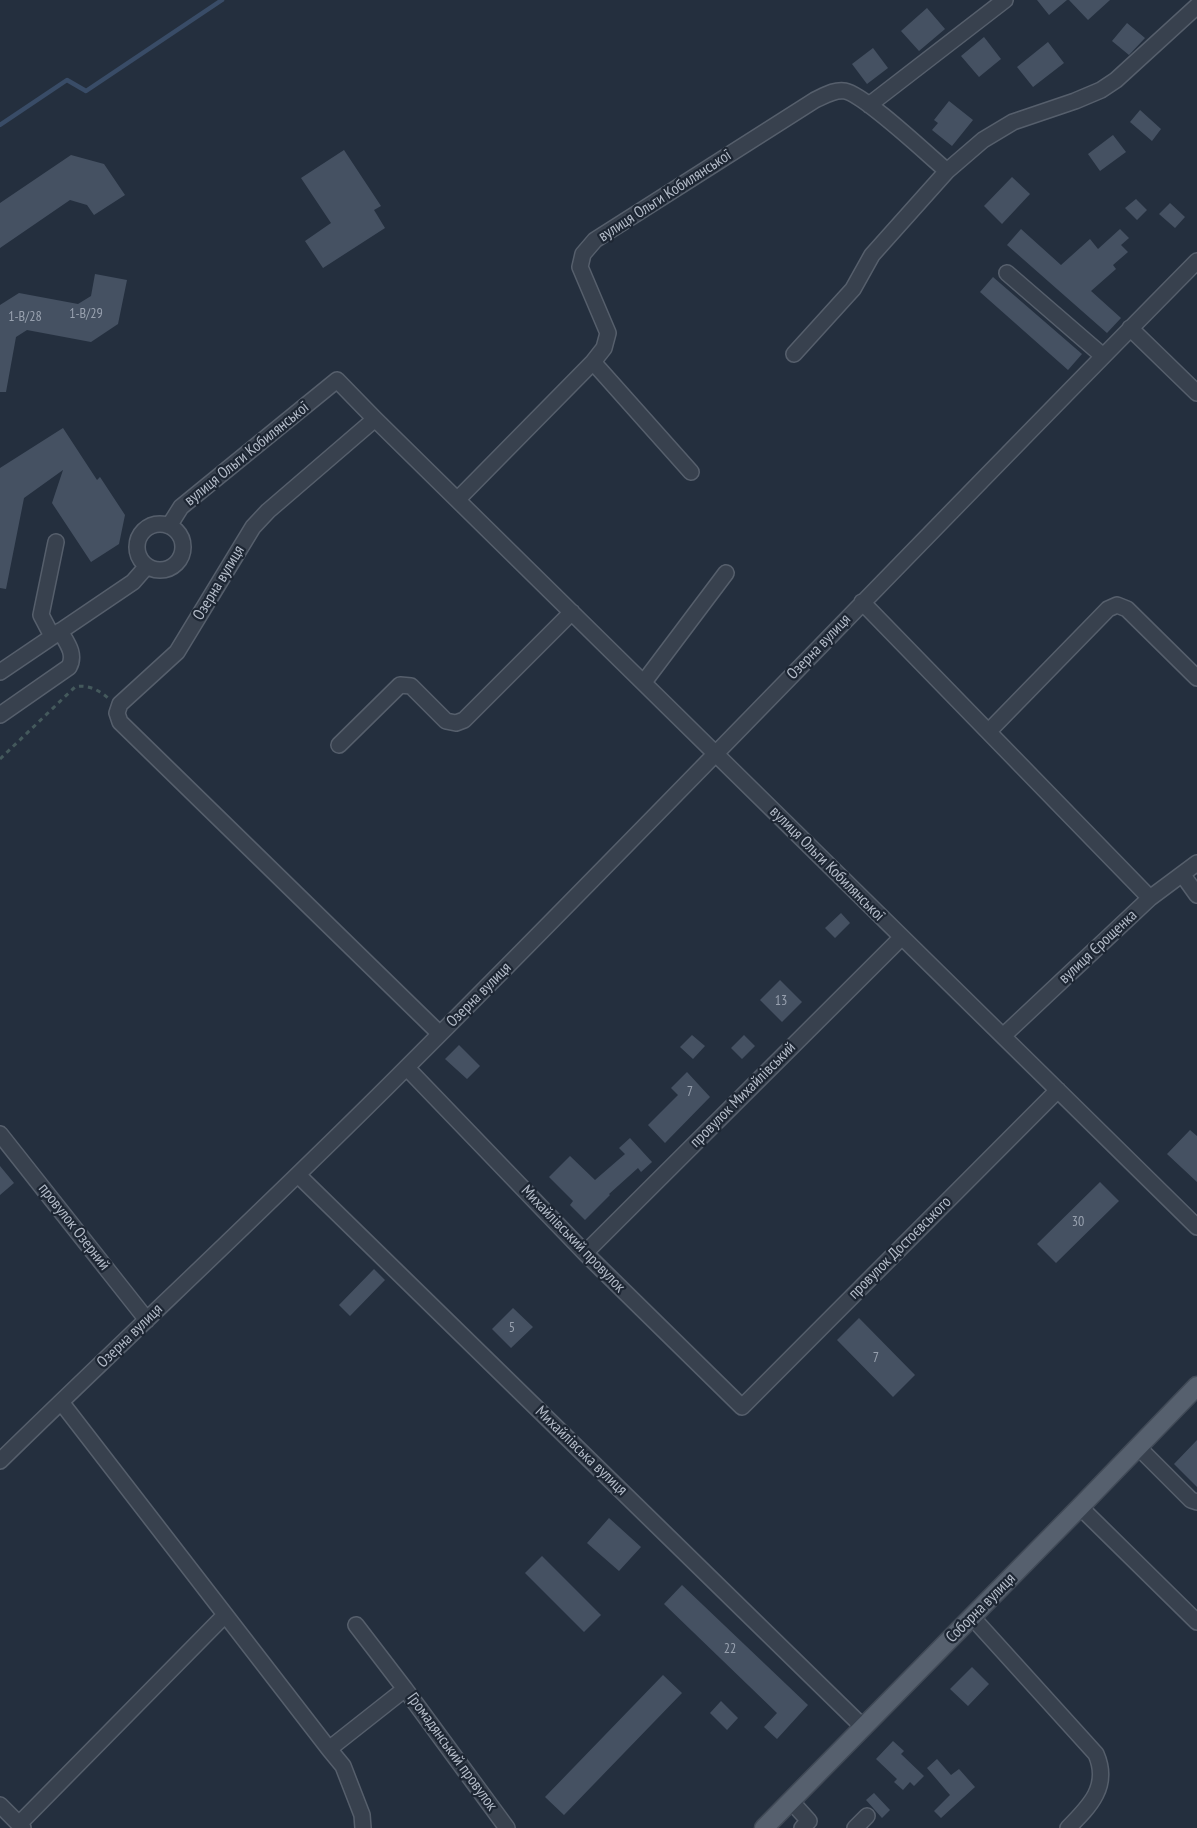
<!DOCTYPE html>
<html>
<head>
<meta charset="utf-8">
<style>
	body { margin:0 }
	canvas { display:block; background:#242f3e }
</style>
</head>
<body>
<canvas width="1197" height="1828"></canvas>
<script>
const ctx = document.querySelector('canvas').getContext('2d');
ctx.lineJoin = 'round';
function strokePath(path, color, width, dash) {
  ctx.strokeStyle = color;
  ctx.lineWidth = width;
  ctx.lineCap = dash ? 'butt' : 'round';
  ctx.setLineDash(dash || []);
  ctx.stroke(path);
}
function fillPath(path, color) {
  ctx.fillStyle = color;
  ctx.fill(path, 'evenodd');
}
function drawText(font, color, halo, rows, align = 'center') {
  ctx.font = font + ' "PT Sans Narrow",sans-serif';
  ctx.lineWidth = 4.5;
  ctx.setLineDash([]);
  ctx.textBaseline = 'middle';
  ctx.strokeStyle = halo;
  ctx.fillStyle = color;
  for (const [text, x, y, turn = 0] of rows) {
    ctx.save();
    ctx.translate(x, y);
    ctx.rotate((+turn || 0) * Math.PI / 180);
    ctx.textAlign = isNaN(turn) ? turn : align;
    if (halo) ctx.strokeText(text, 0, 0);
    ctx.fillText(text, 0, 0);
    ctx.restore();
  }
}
strokePath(new Path2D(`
	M0,125L67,80L86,91L222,0`), '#394c67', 4.5);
fillPath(new Path2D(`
	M1037,0H1067L1049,15Z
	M1069,0H1110L1088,20Z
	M927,8L945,29L919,51L901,31Z
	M1127,23L1145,38L1129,55L1112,41Z
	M984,37L1001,59L979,77L961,56Z
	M1048,42L1064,63L1033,87L1017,67Z
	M873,48L888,68L867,84L852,64Z
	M949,101L973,120L952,146L932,130L938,123L934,120Z
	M1140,110L1161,129L1152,141L1130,122Z
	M1113,135L1126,152L1100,171L1088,154Z
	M344,150L381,206L374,210L385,228L323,268L305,241L331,223L301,178Z
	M71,155L104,164L125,195L94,215L87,205L70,200L0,248V203Z
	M1012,177L1030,194L1002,224L984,206Z
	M1136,199L1147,210L1137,220L1125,208Z
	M1170,203L1185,217L1175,228L1159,214Z
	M1021,229L1061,265L1090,239L1098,249L1120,229L1129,238L1121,245L1128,252L1113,265L1116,269L1091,291L1121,318L1107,333L1007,245Z
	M95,274L127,280L118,324L91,342L27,330L16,337L6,392H0V305L19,293L78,304L91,296Z
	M993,277L1082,354L1068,370L980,292Z
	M63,428L97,480L100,477L125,515L119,544L91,562L52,503L63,470L24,498L6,589L0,588V468Z
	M841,913L850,923L835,938L825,928Z
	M780,980L802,1002L782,1022L760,1000Z
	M692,1035L705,1046L693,1059L680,1047Z
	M744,1035L755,1046L742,1059L731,1048Z
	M459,1045L480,1066L467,1079L445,1059Z
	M687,1072L710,1097L665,1143L648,1125L678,1095L671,1088Z
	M1190,1130L1197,1136V1182L1167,1154Z
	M630,1138L652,1162L641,1172L638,1168L609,1194L610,1195L585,1220L570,1205L573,1201L549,1177L570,1156L595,1180L625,1154L619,1148Z
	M0,1166L14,1183L0,1195Z
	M1100,1182L1119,1201L1056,1263L1037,1244Z
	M374,1269L385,1280L350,1316L339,1305Z
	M513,1308L533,1327L511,1348L492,1329Z
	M859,1318L915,1375L893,1397L837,1340Z
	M1197,1440V1487L1174,1464Z
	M609,1518L641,1547L619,1571L587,1543Z
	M542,1556L601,1615L584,1632L525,1573Z
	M682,1585L808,1705L777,1739L764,1727L777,1713L664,1604Z
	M972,1667L989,1684L968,1706L950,1689Z
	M663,1675L682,1693L564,1815L545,1797Z
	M721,1701L738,1718L727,1730L710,1713Z
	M893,1741L904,1751L901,1754L924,1776L914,1786L910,1782L903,1790L894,1782L897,1779L876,1759Z
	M937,1759L951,1775L959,1769L975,1787L941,1818L934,1811L950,1795L927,1768Z
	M874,1793L890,1810L882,1818L866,1800Z`), '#455162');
const minor = new Path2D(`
	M869,105L1005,0
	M1007,273L1103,356
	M1130,328L1197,393
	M794,354L853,289L872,255L947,171L983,140L1013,122L1075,101L1101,90L1116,80L1197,6
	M593,362L691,472
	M375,419L268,511L253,527L177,652L120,704L117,713L120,722L440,1034
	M458,499L593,362L604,348L608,333L580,267L583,254L595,240L815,100C824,96 835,89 845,91C865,95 928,155 947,171
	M137 547a23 23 0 1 1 46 0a23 23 0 1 1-46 0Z
	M169,526L181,507L337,380L375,419L1197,1227
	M862,602L1150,898
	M52,636L41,615L56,542
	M0,672L133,582L147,566
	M644,682L726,573
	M0,715L69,667C76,654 67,643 60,631
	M989,731L1108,609L1117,605L1127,609L1197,678
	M339,745L400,685L411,686L446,721L456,723L464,720L572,612
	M1182,874L1197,895
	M1003,1036L1150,898L1197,863
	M407,1068L585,1253L742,1407L1058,1090
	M0,1134L147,1320
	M298,1175L863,1727
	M585,1253L901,938
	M61,1402L329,1749L405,1689L507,1828
	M1138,1447L1191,1500L1197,1502
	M0,1461C136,1328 276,1199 410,1064C675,799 934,527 1197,261
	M1080,1507L1197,1622
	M972,1617L1096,1754C1110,1786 1090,1806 1068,1828
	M356,1625L405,1689
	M329,1749L343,1766L362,1815L363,1828
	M791,1801L809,1821L802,1828
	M0,1805L23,1828
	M19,1824L225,1615
	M855,1828L867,1816`);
const major = new Path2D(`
	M764,1828L1080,1507L1197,1386`);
strokePath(minor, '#565f6c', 18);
strokePath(major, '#414a57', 21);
strokePath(new Path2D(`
	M0,759L75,687C87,684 99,690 108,698`), '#44595c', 3, [4.5, 4.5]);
strokePath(minor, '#38414e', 15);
strokePath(major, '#56606e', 18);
drawText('14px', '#98a1af', null, [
	["1-В/29",86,314],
	["1-В/28",25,317],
	["13",781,1001],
	["7",690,1092],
	["30",1078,1222],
	["5",512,1328],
	["7",876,1358],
	["22",730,1649]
]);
drawText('16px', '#b4bcc9', '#1d2633', [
	["вулиця Ольги Кобилянської",665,196,-33],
	["вулиця Ольги Кобилянської",247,454,-39],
	["Озерна вулиця",219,583,-59],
	["Озерна вулиця",819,647,-46],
	["вулиця Ольги Кобилянської",827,864,45],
	["вулиця Єрощенка",1098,947,-43],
	["Озерна вулиця",479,995,-45],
	["провулок Михайлівський",743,1095,-45],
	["провулок Озерний",74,1227,52],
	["Михайлівський провулок",573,1239,46],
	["провулок Достоєвського",900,1248,-45],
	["Озерна вулиця",130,1336,-44],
	["Михайлівська вулиця",581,1451,44],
	["Соборна вулиця",981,1608,-45],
	["Громадянський провулок",452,1752,54]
]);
</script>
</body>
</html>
